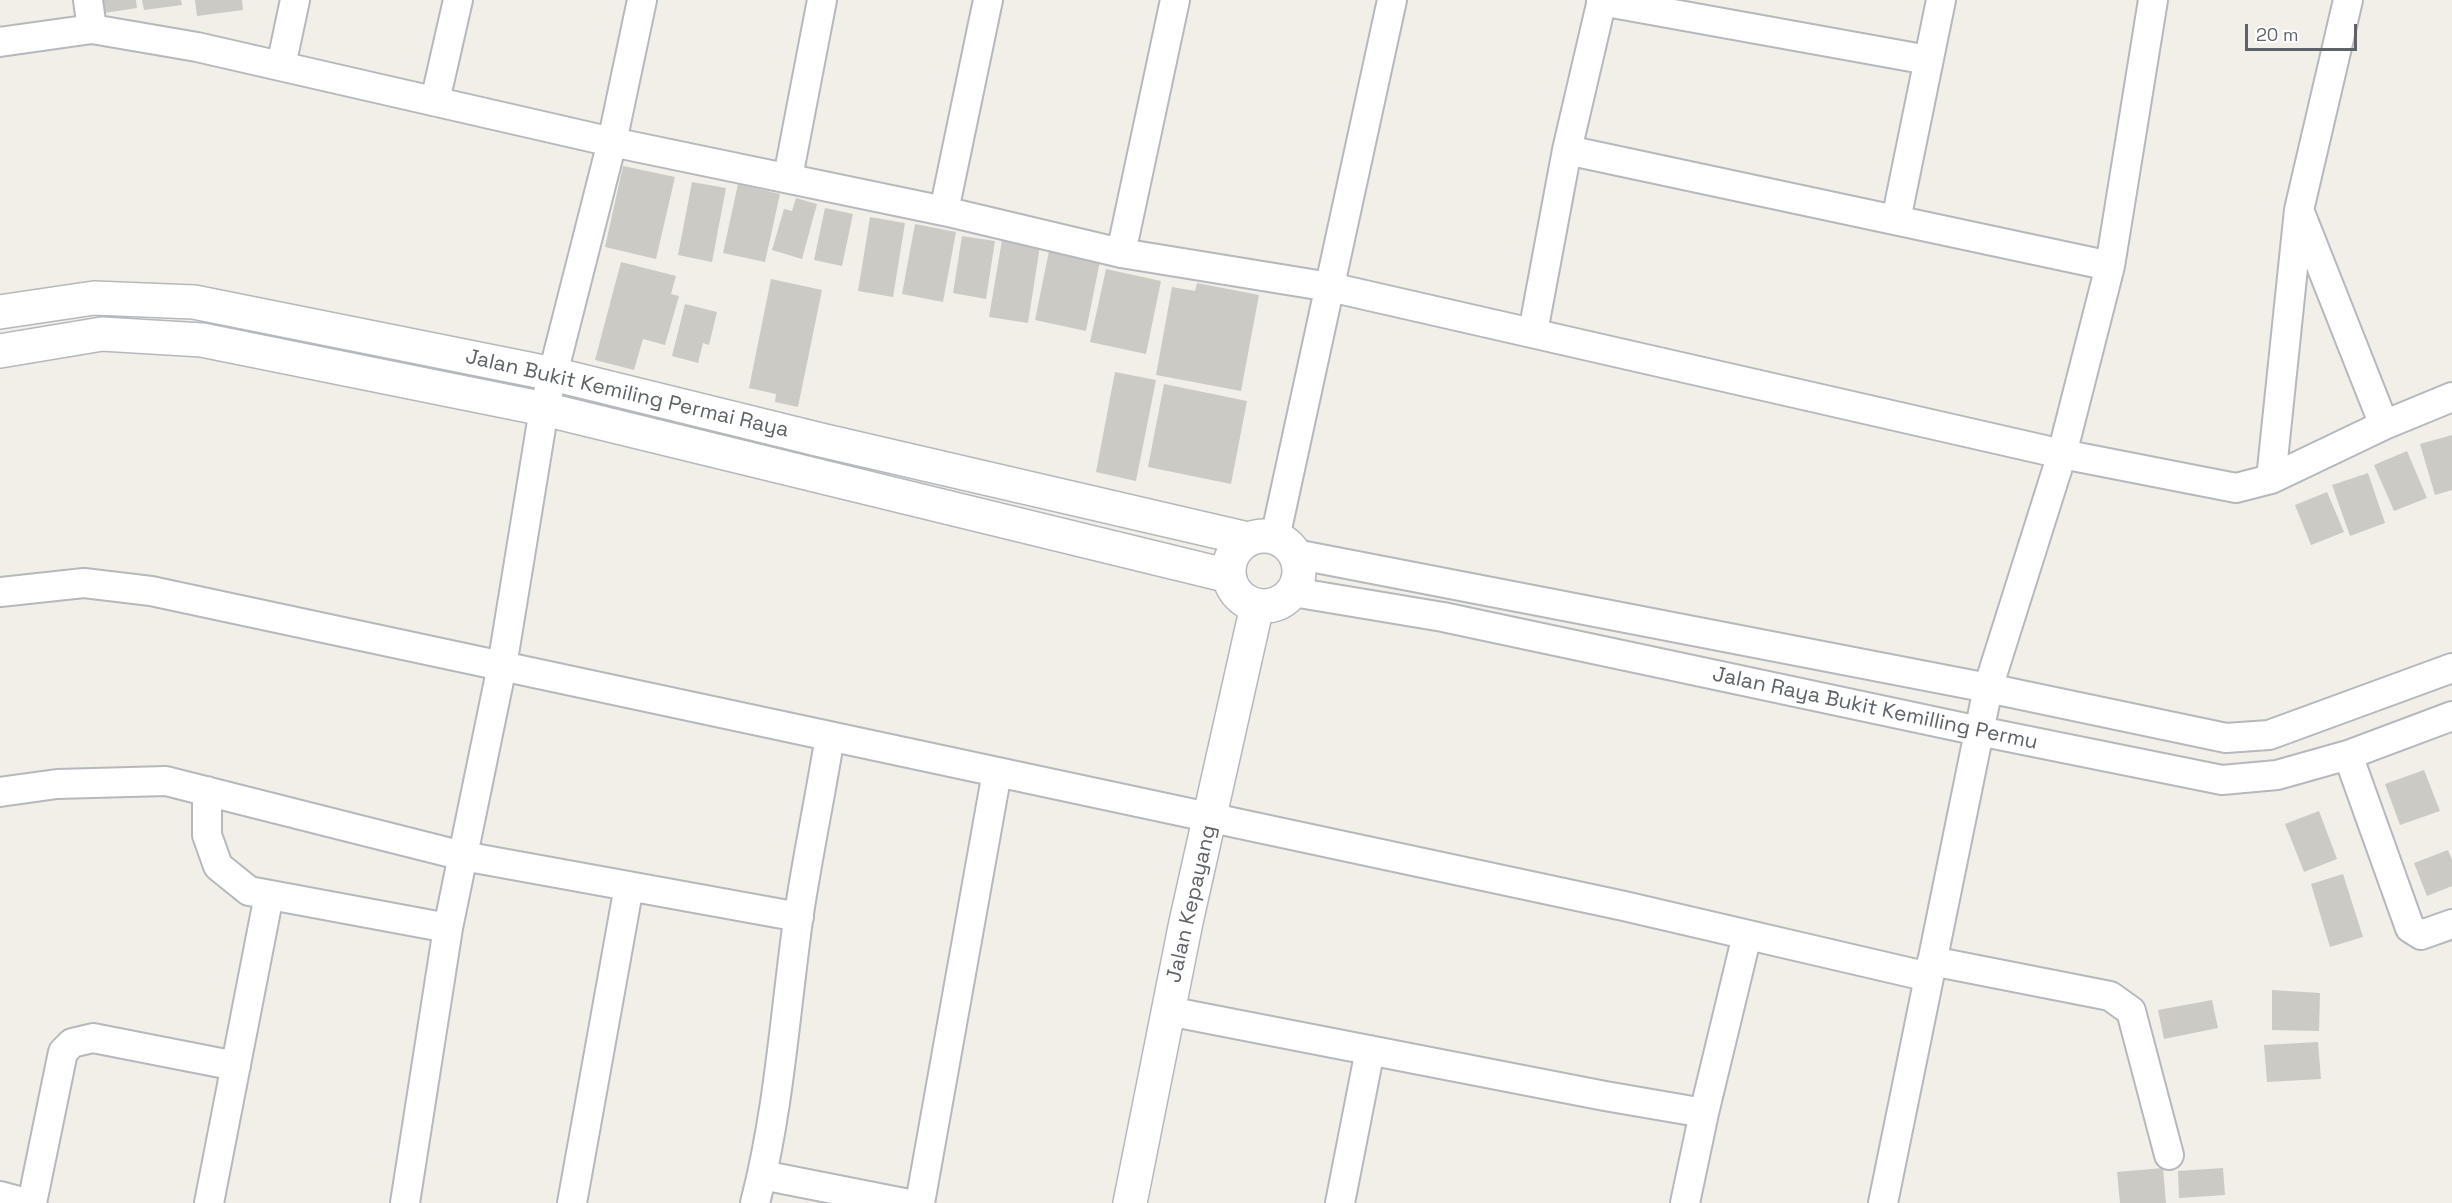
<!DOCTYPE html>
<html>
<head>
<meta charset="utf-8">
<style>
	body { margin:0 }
	#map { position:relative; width:2452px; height:1203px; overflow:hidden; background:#f1efe8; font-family:"Space Grotesk",sans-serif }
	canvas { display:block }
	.scale { position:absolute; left:2245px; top:24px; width:112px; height:27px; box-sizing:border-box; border:3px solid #5f6368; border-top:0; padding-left:8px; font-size:18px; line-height:21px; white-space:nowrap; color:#5f6368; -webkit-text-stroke:4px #fff; paint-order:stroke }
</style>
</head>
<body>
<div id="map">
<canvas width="2452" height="1203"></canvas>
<div class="scale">20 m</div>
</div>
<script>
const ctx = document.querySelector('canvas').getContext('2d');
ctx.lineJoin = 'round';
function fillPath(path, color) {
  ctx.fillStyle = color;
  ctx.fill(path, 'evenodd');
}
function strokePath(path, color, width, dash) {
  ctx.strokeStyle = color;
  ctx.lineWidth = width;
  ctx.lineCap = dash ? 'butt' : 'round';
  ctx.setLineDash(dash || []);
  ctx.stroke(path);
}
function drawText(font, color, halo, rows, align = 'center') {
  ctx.font = font + ' "Space Grotesk",sans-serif';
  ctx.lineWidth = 6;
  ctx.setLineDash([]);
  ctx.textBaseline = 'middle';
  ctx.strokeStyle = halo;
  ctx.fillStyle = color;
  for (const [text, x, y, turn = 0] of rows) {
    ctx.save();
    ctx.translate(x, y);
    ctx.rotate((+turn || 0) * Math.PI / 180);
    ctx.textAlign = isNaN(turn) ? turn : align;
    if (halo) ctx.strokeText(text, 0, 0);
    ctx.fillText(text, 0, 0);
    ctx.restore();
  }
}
fillPath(new Path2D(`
	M102,0H136L137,8L104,13Z
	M142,0H181L182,5L144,10Z
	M195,0H242L243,10L197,16Z
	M623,166L675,177L656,259L605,247Z
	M692,182L726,188L712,262L678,255Z
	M738,184L780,194L765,262L723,253Z
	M796,198L817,204L802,259L772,250L784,209L792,211Z
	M825,208L853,214L842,266L814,260Z
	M870,217L905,223L893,297L858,291Z
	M915,224L956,232L943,302L902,294Z
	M962,236L995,241L986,299L953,293Z
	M1002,240L1040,246L1028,323L989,317Z
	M1050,246L1101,256L1086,331L1035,320Z
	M621,262L676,276L671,294L679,296L665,345L643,339L634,370L595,360Z
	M1106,269L1161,281L1146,354L1090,342Z
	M771,279L822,290L798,407L775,402L776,394L749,388Z
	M1197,283L1259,295L1241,391L1156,375L1172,287L1195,291Z
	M685,304L717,312L709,345L703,343L698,363L672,356Z
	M1115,372L1156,380L1136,481L1096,472Z
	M1164,384L1247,401L1231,484L1148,467Z
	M2452,435V490L2435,495L2420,444Z
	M2407,451L2427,498L2394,511L2374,465Z
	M2368,473L2385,523L2350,536L2332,485Z
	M2327,492L2344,532L2311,545L2295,505Z
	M2424,770L2440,811L2400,825L2385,784Z
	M2319,811L2337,859L2304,872L2285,824Z
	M2448,850L2452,860V886L2427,896L2414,863Z
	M2343,874L2363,937L2330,947L2311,884Z
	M2272,990L2320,993L2319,1031L2272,1030Z
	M2212,1000L2218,1028L2164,1039L2158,1010Z
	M2318,1042L2321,1079L2267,1082L2264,1045Z
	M2163,1168L2166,1203H2120L2117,1172Z
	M2223,1168L2225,1195L2179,1198L2178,1171Z`), '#cccac5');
const minor = new Path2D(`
	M88,0L92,29
	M1601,1L1928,60
	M0,42L92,29L197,47L612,142L944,211L1121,253L1330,287L2062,454L2236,488L2271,479L2384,425L2452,397
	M281,66L295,0
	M435,101L458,0
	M1567,150L2110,266
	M788,177L822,0
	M944,211L988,0
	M2301,215L2384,425
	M1896,220L1941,0
	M1121,253L1175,0
	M1533,332L1567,150L1602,0
	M2271,479L2299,210L2348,0
	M1275,538L1392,0
	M1295,554L1988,688L2226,738L2269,735L2452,668
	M0,592L84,583L151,591L1624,906L1929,977
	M1293,592L1443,617L1979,731L2222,780L2277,775L2348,755L2452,716
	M2348,755L2410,928L2421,935L2452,924
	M207,791V835L218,866L249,891L448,928
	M0,792L57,784L166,781L463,856L799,917
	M1932,961L2110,996L2131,1011L2169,1155
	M1168,1011L1605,1096L1704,1113L1747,935
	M762,1175L904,1203
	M0,1196L26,1203
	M32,1203L63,1052L72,1043L93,1038L236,1066
	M209,1203L269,895
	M405,1203L448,928L502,666L544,409L612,142L642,0
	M572,1203L629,886
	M755,1203C779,1111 785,1014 798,920C807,859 820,798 830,736
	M920,1203L997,772
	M1340,1203L1370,1050
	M1685,1203L1704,1113
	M1883,1203L1988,688L2062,454L2110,266L2153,0`);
const tertiary = new Path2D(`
	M0,312L94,298L194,302L553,374L821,440L1248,539
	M0,351L102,334L202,340L544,409L1229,576
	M1229 571a35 35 0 1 1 70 0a35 35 0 1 1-70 0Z
	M1130,1203L1186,922L1257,606`);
strokePath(minor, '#b5b8bc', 32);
strokePath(tertiary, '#b5b8bc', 36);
strokePath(minor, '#fff', 28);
strokePath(tertiary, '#fff', 33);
drawText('21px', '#5f6368', '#fff', [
	["Jalan Bukit Kemiling Permai Raya",627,394,13],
	["Jalan Raya Bukit Kemilling Permu",1875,709,12],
	["Jalan Kepayang",1192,904,-77]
]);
</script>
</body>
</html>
